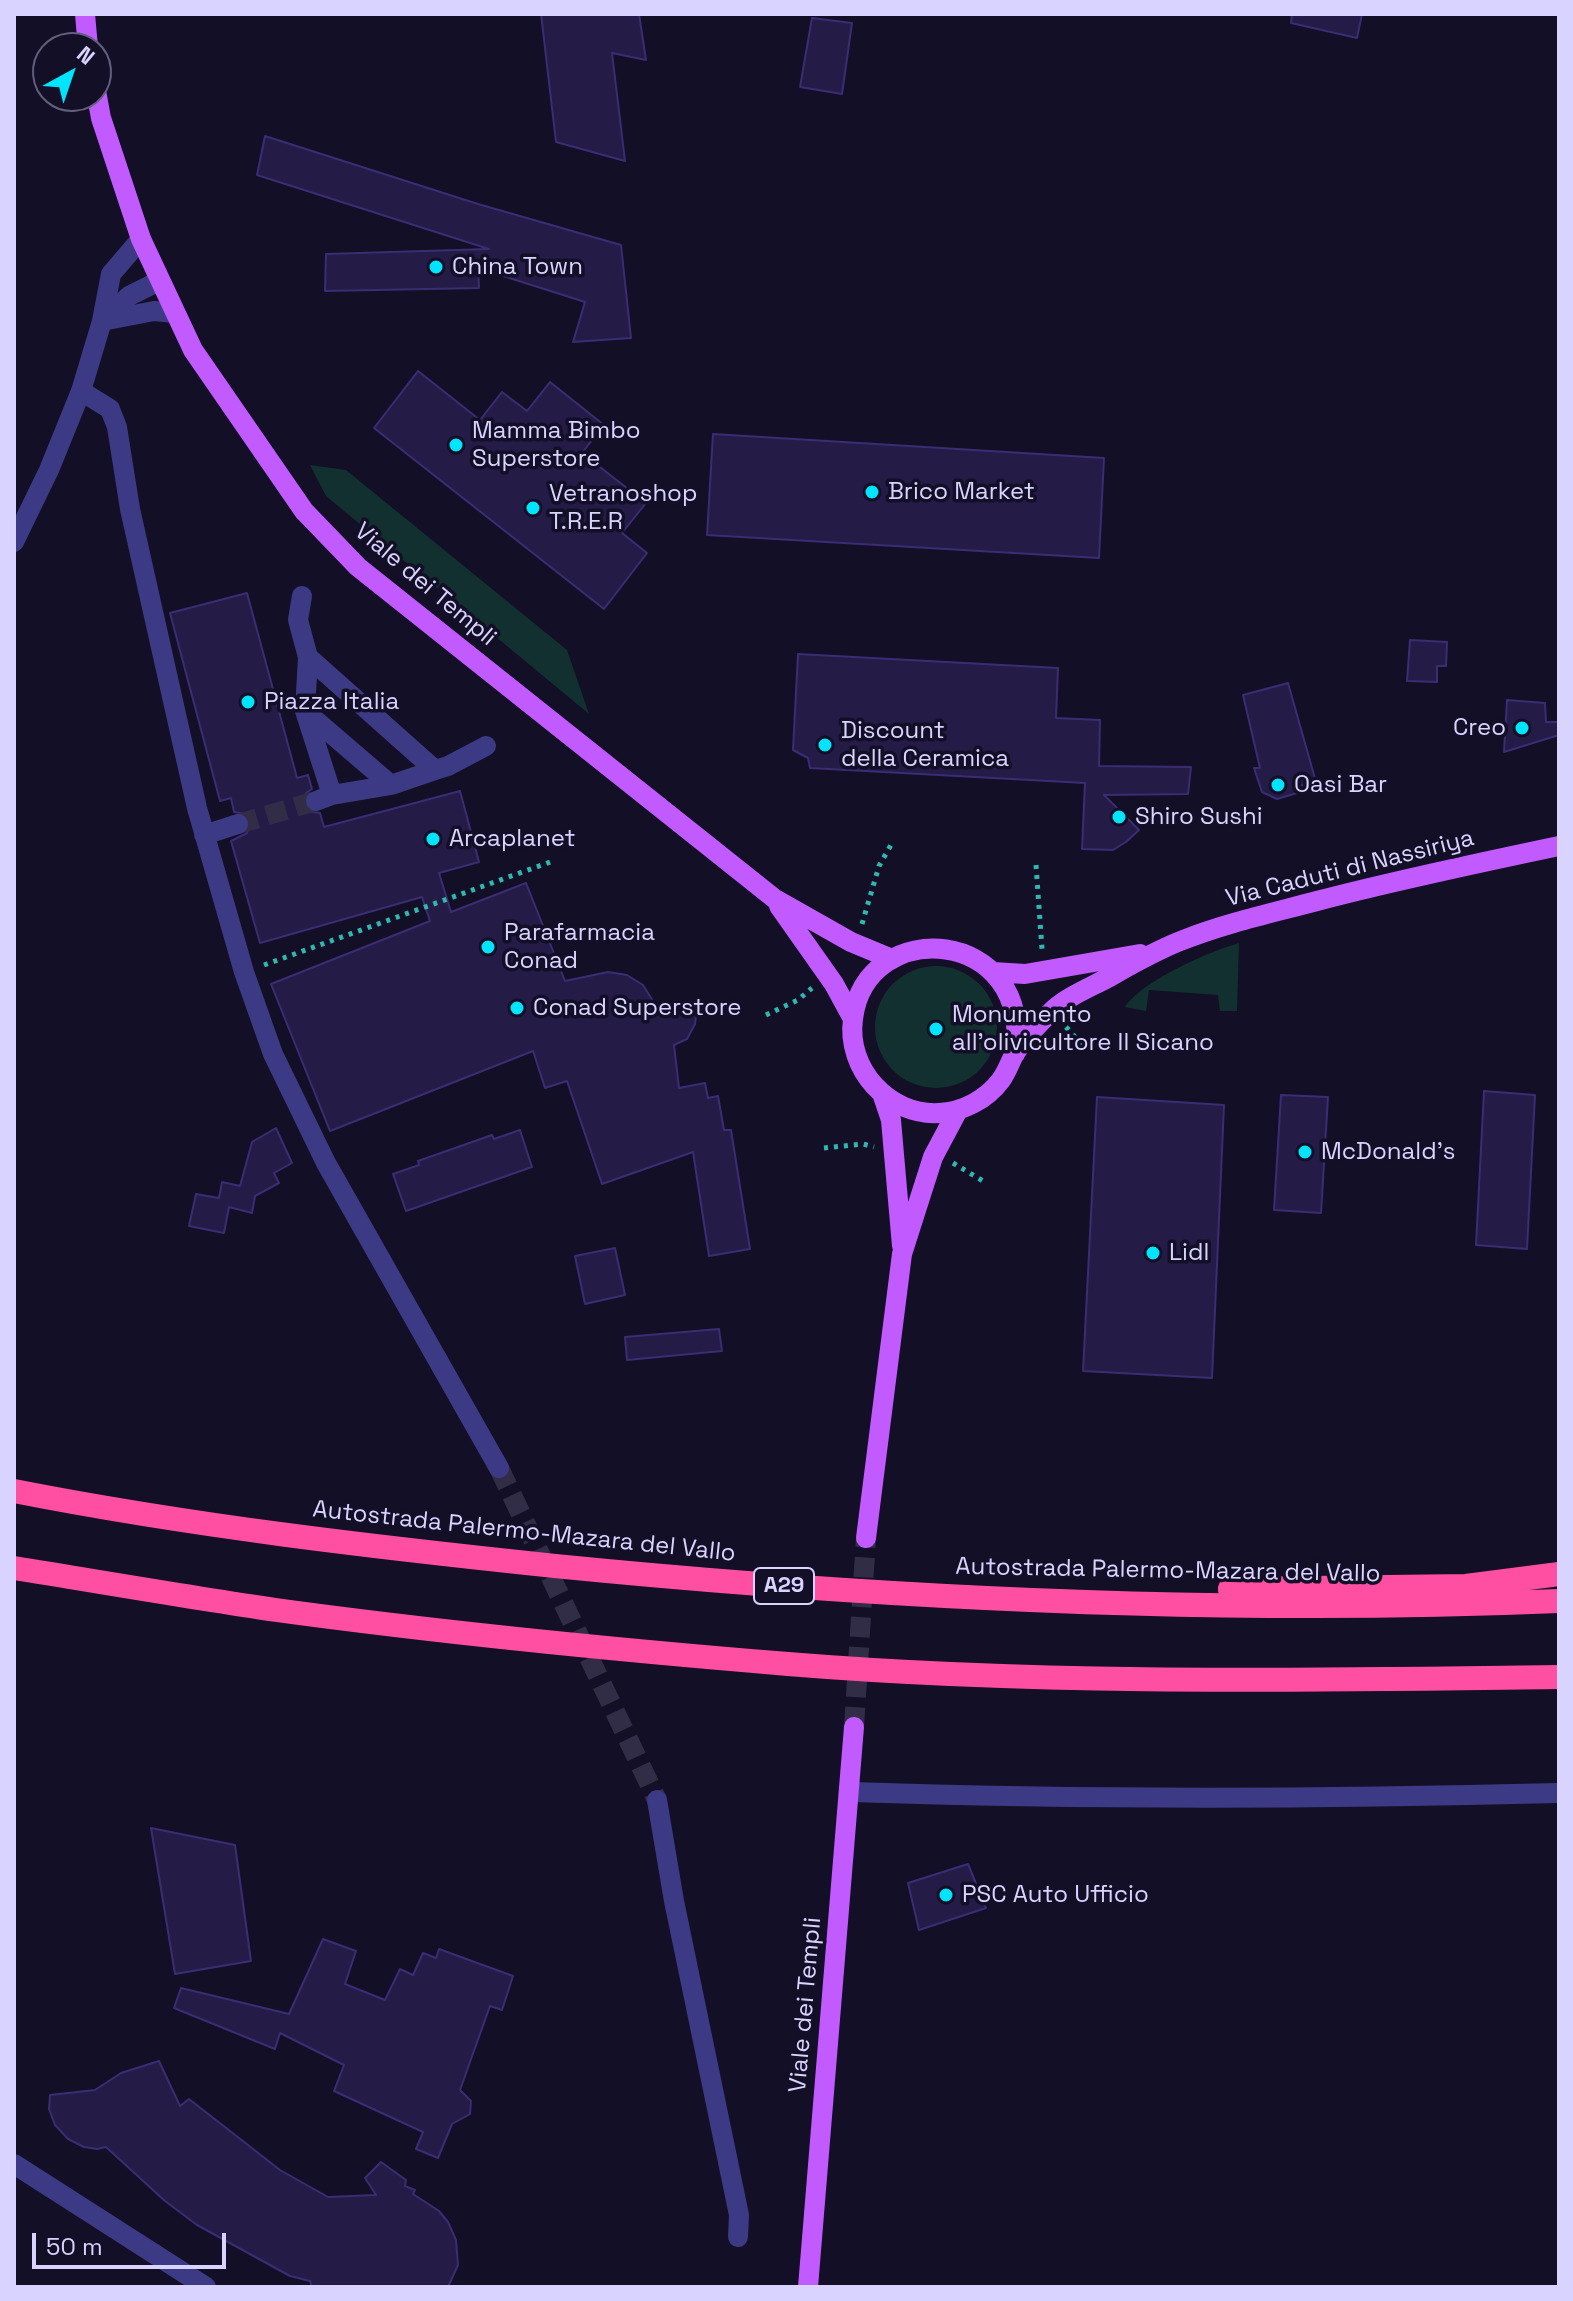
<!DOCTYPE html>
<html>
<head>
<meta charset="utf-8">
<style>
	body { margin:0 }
	#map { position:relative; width:1573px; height:2301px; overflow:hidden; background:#130f26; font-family:"Space Grotesk",sans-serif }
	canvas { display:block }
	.frame { position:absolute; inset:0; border:16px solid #d9d4ff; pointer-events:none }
	.north { position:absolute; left:32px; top:32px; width:80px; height:80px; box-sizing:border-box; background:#130f26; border:2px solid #625e7d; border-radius:50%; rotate:40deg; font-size:22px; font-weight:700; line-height:32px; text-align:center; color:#d9d4ff }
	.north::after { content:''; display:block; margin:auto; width:28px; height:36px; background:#00e5ff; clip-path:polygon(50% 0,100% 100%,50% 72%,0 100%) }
	.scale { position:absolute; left:32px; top:2233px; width:194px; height:36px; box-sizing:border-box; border:4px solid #d9d4ff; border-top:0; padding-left:10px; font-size:24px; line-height:28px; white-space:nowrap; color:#d9d4ff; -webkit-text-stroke:6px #130f26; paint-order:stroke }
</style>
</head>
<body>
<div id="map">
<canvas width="1573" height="2301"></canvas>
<div class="frame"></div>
<div class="north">N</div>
<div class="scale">50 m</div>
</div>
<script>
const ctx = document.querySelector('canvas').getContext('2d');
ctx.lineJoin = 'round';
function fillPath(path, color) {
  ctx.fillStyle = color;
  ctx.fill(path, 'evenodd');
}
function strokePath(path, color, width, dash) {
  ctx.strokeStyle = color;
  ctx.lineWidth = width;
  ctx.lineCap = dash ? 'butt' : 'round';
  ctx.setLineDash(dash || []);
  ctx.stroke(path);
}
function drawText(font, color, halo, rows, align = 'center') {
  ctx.font = font + ' "Space Grotesk",sans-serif';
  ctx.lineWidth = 7;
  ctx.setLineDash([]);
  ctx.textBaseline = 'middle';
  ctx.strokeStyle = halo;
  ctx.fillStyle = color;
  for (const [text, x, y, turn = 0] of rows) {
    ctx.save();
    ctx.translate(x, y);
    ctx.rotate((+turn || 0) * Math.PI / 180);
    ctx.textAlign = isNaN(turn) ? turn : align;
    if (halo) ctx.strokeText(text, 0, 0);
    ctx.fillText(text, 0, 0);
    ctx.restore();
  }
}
fillPath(new Path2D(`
	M310,465L346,470L567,650L589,714L326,496Z
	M1239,943L1237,1011H1220L1218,995L1149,990L1146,1011L1125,1007C1142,981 1208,952 1239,943Z
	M875 1027a61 61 0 1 1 122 0a61 61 0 1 1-122 0Z`), '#12302f');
const building = new Path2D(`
	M541,14H639L646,60L612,53L625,161L556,142Z
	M1292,14H1362L1357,38L1291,23Z
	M812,18L852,23L842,94L800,87Z
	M265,136L478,204L621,245L631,338L573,342L585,302L478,268L479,288L325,291L326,254L489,249L257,175Z
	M418,371L480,420L502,392L527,411L550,382L604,425L582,453L646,503L622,533L647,553L604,609L374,428Z
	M713,434L1104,458L1099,558L707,535Z
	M247,593L297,778L308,775L312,789L306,793L304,805L308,811L320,813L324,827L460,791L479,862L439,873L451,912L526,883L565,981L608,972L627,975L643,985L661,1014L698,1000L695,1024L687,1039L674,1045L679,1088L705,1083L708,1098L718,1096L724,1130H731L750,1249L709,1256L693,1152L602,1184L567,1081L545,1088L533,1051L330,1131L271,984L430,921L422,897L260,943L231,841L247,833L251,821L246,814L234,812L231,798L220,801L170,613Z
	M1410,640L1447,642L1446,666H1437V682L1407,681Z
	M798,654L1058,668L1056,718L1100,720L1099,766L1191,767L1188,794L1104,795L1139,830L1126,842L1113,850L1082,849L1085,783L810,768L808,758L793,750Z
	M1288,683L1316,782L1295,787L1297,793L1277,799L1262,792L1254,768H1260L1243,695Z
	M1507,700L1545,703L1546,722H1559V735L1504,752Z
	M1484,1091L1535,1095L1527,1249L1476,1245Z
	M1281,1095L1328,1097L1321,1213L1274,1210Z
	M1097,1097L1224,1105L1212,1378L1083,1371Z
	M276,1128L292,1163L274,1173L279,1183L255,1196L252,1213L229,1207L224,1233L189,1226L196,1194L219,1198L222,1182L240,1186L252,1142Z
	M520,1130L532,1167L406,1211L393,1174L419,1165L418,1161L492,1135L494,1139Z
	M615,1248L625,1295L585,1304L575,1256Z
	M719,1329L722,1351L627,1360L625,1337Z
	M151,1828L235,1845L251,1961L175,1974Z
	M968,1864L986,1908L919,1930L908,1883Z
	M323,1939L356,1951L345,1984L385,2000L400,1969L413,1975L423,1953L436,1958L439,1949L513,1976L502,2010L490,2006L460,2090L471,2101L470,2114L452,2124L438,2158L416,2149L423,2132L334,2091L344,2065L280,2033L275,2049L174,2008L181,1988L289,2014Z
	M159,2061L180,2106L189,2099L280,2170L328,2197L376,2195L365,2178L381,2162L406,2180L405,2186L415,2190L413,2194L439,2211L448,2222L456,2240L458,2265L448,2287H312L310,2281L290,2276L197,2225L165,2201L106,2147L97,2149L84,2147L68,2139L55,2125L49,2109L50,2095L95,2090L121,2073Z`);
fillPath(building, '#241b47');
strokePath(building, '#3b2d73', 2);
strokePath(new Path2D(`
	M238,824L316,801
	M499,1468L657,1800`), '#312d47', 20, [20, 10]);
strokePath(new Path2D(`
	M854,1727L866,1538`), '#312d47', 20, [20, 10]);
strokePath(new Path2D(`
	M1036,865L1042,949
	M862,924L879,866L892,843
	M264,965L553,861
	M766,1015L798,1000L812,988
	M1066,1027L1086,1049
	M824,1148L863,1144L874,1147
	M953,1163L983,1181`), '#2fb8b0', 5, [4, 6]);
strokePath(new Path2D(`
	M105,318L129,296L159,281
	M102,321L154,311L175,313
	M81,391L110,409L117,427L130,509L197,808L244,972L273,1054L326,1163L499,1468
	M14,542L49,470L81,391L102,321L111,274L141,239
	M302,596L298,620L308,657L305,711L332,795L316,801
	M308,657L435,770L391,785L332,795
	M306,712L391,785
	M435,770L448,766L486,746
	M204,835L238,824
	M851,1792C1087,1800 1323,1799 1559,1793
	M657,1800L674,1901L739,2215L738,2237
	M14,2164L206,2287`), '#3d3a85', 20);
strokePath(new Path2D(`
	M85,14L88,48
	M96,91L101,118L141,239L193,350L304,511L358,567L775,899L851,942L892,959
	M779,906L834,984L853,1019
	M993,972L1025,974L1140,954
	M1015,1054C1034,927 866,914 853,1019C846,1069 889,1116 939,1113C963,1112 987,1099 1001,1080C1007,1072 1010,1062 1015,1053C1025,1039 1038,1024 1051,1012C1067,996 1094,986 1113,975C1136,962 1159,949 1183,940C1226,923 1272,913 1317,901C1397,880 1478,863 1559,846
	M882,1093L891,1120L902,1246
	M866,1538L902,1254L933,1157L958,1110
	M808,2287L854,1727`), '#c25bff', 20);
strokePath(new Path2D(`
	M14,1491C192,1526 374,1547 555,1566C887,1599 1225,1615 1559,1601
	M14,1568C101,1582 188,1597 276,1610C445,1633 617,1650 788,1664C1044,1685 1302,1680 1559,1677
	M1230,1589L1466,1586L1559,1574`), '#ff4fa3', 24);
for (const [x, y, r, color] of [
	[436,267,8,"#00e5ff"],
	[456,445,8,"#00e5ff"],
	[872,492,8,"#00e5ff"],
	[533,508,8,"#00e5ff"],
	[248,702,8,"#00e5ff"],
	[1522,728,8,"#00e5ff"],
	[825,745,8,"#00e5ff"],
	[1278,785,8,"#00e5ff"],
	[1119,817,8,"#00e5ff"],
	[433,839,8,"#00e5ff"],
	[488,947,8,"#00e5ff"],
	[517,1008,8,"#00e5ff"],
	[936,1029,8,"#00e5ff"],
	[1305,1152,8,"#00e5ff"],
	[1153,1253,8,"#00e5ff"],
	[946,1895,8,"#00e5ff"]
]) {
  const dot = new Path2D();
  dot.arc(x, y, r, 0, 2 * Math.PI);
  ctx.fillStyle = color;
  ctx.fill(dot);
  strokePath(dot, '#130f26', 3);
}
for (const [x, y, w] of [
	[784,1586,60]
]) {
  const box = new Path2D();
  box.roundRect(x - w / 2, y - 18, w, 36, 6);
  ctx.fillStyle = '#130f26';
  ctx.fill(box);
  strokePath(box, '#d9d4ff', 2);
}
drawText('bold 22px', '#d9d4ff', null, [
	["A29",784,1586]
]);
drawText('24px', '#d9d4ff', '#130f26', [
	["China Town",452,267],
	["Mamma Bimbo",472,431],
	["Superstore",472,459],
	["Brico Market",888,492],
	["Vetranoshop",549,494],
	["T.R.E.R",549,522],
	["Piazza Italia",264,702],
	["Creo",1506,728,"right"],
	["Discount",841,731],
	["della Ceramica",841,759],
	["Oasi Bar",1294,785],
	["Shiro Sushi",1135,817],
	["Arcaplanet",449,839],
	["Parafarmacia",504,933],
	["Conad",504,961],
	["Conad Superstore",533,1008],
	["Monumento",952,1015],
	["all'olivicultore Il Sicano",952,1043],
	["McDonald's",1321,1152],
	["Lidl",1169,1253],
	["PSC Auto Ufficio",962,1895]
], 'left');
drawText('24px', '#d9d4ff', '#130f26', [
	["Viale dei Templi",425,585,40],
	["Via Caduti di Nassiriya",1350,869,-14],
	["Autostrada Palermo-Mazara del Vallo",524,1532,6],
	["Autostrada Palermo-Mazara del Vallo",1168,1571,1],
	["Viale dei Templi",806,2005,-85]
]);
</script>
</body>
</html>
